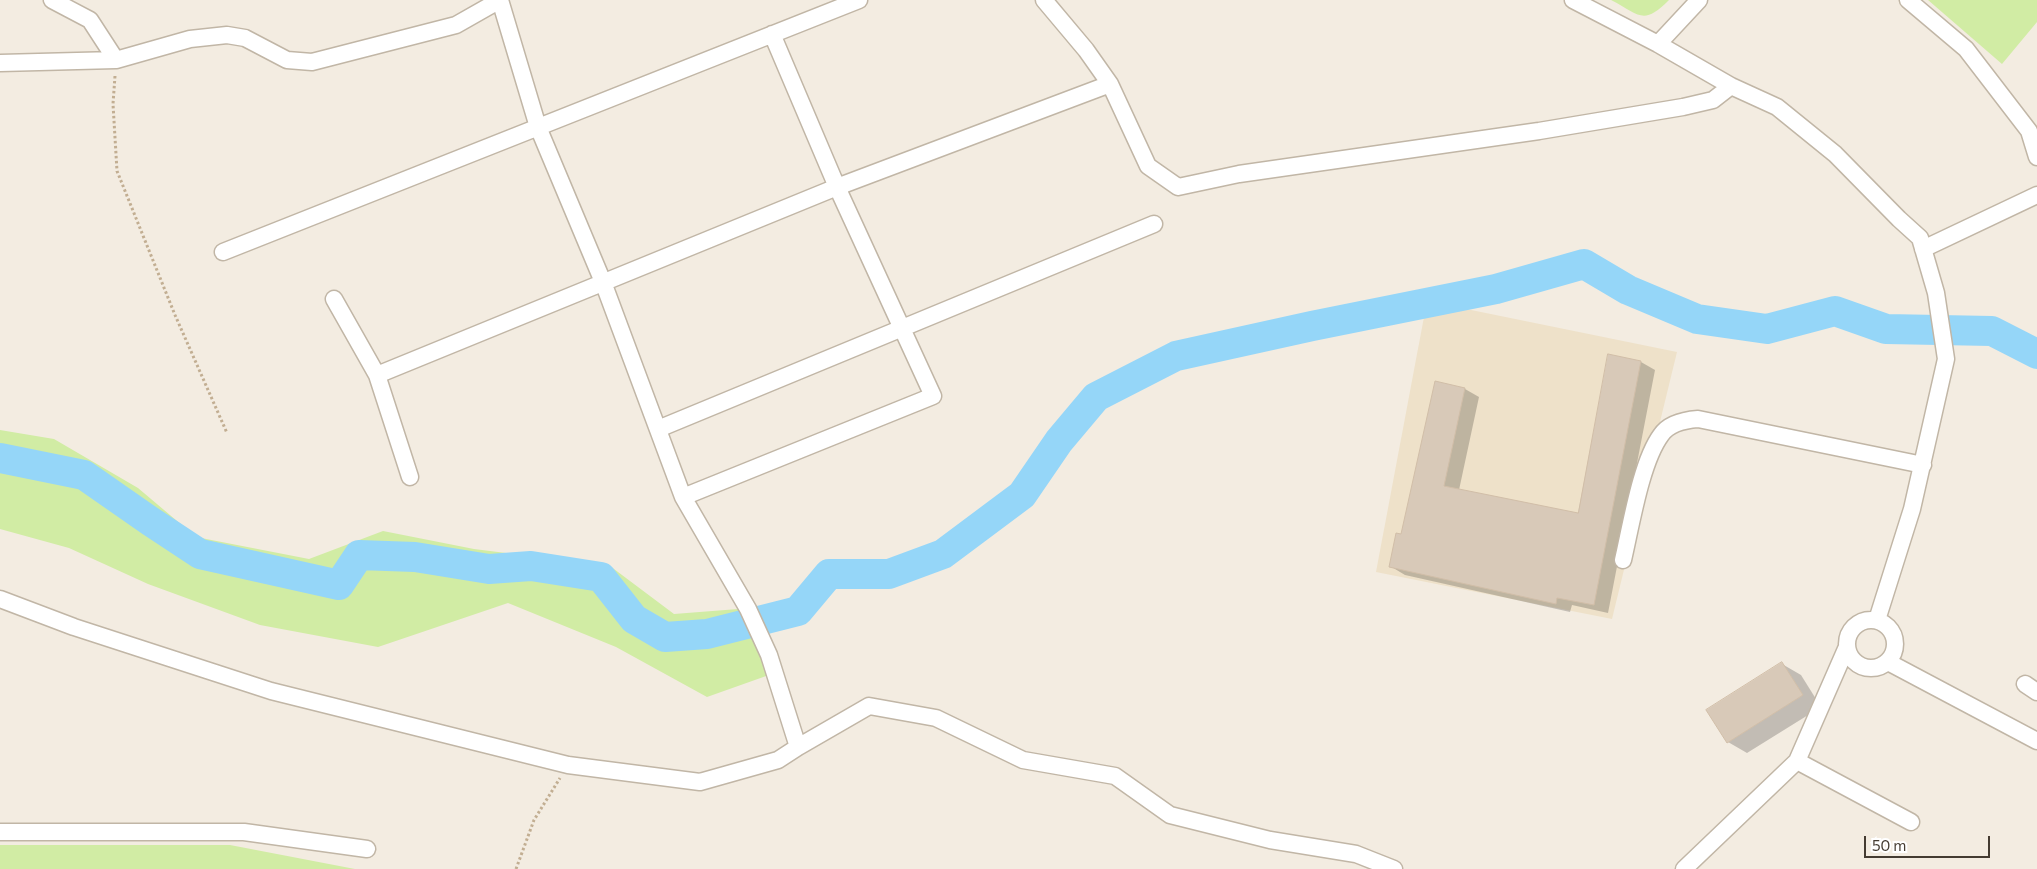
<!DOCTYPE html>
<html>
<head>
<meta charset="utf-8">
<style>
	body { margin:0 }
	#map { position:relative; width:2037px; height:869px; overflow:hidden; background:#f3ece1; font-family:Commissioner,sans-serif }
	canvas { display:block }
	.scale { position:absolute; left:1864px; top:836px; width:126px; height:22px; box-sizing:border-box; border:2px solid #443b31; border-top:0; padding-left:6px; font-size:15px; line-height:18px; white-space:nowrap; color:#443b31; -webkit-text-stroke:4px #fff; paint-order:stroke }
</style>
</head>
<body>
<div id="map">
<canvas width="2037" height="869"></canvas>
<div class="scale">50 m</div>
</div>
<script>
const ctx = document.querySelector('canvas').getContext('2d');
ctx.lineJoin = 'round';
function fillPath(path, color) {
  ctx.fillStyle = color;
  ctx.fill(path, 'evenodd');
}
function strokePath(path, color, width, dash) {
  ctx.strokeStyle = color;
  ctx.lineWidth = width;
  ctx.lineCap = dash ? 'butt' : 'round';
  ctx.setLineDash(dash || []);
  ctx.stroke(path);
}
fillPath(new Path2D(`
	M1427,301L1677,352L1612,619L1376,572Z`), '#eee1c9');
fillPath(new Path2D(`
	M1611,0H1669C1643,26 1640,15 1611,0Z
	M1928,0H2037V22L2002,64Z
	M0,430L54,439L138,488L196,537L309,559L383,531L474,549L610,566L674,614L738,609L769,675L707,697L616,647L508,603L378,647L260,625L148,584L69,548L0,529Z
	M0,845H230L355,869H0Z`), '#d1eca4');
fillPath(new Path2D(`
	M1641,362L1655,370L1608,613L1572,605L1570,612L1405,575L1390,566L1402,536L1436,382L1465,389L1479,397L1459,490L1579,515Z
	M1782,664L1801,675L1821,707L1747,753L1728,742Z`), '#0003');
strokePath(new Path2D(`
	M0,458L84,475L150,521L200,554L339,585L359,555L415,557L489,569L531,566L601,577L634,619L665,637L707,634L798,611L829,574H889L943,554L1022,495L1059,441L1096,397L1176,356L1312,326L1496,289L1584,264L1628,290L1697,319L1767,329L1835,311L1886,329L1992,331L2037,354`), '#95d6f8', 30);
const building = new Path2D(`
	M1608,354L1641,361L1594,605L1557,598L1556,604L1389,567L1396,533L1401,534L1435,381L1465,388L1444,486L1578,513Z
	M1782,662L1803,695L1727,743L1706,710Z`);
fillPath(building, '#d8c9b8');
strokePath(building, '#d1bea8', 1);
const minor = new Path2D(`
	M52,0L90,20L116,60L190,39L227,35L245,38L287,60L312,62L456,25L500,0
	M1044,0L1086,50L1110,84L1148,166L1178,187L1239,174L1539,131L1683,107L1713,100L1731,86
	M1573,0L1658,44L1731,86L1777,107L1835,154L1899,219L1920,238L1936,293L1946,359L1912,509L1877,620
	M1908,0L1966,49L2029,131L2037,157
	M1658,44L1699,0
	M0,63L116,60
	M1923,249L2037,195
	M223,252L859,0
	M334,299L377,375L410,477
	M377,375L837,187L1110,84
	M658,429L1154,224
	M683,497L933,396L837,187L772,34
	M1623,560C1631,526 1641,462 1661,435C1669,423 1685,420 1698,419L1923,465
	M0,599L74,627L271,691L568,765L700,782L778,760L798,747L769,655L748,609L683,497L603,282L538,127L500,0
	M1847 644a24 24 0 1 1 48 0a24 24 0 1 1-48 0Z
	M1888,662L2037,741
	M2025,684L2037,692
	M798,747L869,706L936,718L1023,760L1115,776L1170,815L1270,840L1356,854L1394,869
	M1797,761L1911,822
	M0,832H244L367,849
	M1684,869L1797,761L1846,649`);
strokePath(minor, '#c1b6a6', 19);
strokePath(new Path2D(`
	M115,76L113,104L117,171L175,315L227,433
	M516,869L534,820L560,778`), '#c2ae92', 3, [2.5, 2.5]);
strokePath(minor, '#fff', 16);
</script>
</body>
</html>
